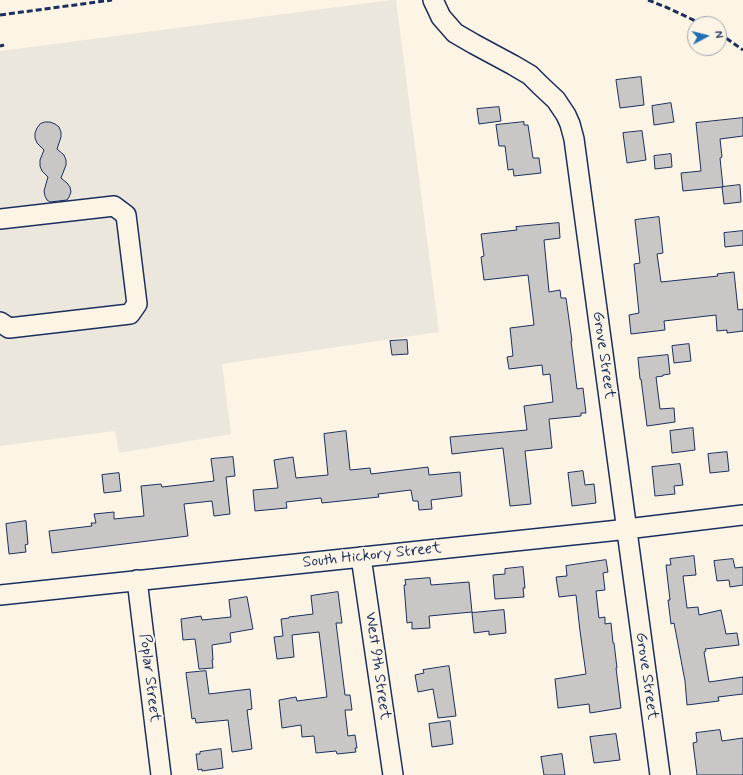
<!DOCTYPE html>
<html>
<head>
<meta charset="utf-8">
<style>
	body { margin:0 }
	#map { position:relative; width:743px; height:775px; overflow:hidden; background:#fcf5e5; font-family:Mynerve,sans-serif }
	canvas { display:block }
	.north { position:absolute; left:687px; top:16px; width:40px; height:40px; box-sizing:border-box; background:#fcf5e5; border:1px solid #a2a6af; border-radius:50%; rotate:83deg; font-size:11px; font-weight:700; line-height:16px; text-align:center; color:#1b2f5e }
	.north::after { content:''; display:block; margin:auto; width:14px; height:18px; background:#1f6fb2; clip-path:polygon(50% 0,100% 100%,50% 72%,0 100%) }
</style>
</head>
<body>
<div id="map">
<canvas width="743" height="775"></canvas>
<div class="north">N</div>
</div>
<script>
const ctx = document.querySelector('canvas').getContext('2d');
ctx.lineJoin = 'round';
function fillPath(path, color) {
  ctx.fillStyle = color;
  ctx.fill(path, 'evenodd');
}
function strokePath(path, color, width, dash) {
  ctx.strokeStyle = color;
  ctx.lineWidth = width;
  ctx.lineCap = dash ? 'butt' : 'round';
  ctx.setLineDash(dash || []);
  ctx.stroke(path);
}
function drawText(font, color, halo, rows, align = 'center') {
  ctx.font = font + ' Mynerve,sans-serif';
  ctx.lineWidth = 4;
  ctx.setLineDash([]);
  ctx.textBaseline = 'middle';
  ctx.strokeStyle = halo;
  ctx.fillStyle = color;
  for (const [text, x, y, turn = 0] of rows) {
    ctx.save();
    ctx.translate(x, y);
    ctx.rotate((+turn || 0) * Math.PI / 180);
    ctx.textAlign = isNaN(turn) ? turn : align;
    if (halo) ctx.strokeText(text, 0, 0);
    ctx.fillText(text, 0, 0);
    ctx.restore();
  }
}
fillPath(new Path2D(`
	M391,0H396L439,332L222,364L231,434L119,453L115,431L0,446V51Z`), '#ece7dc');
const building = new Path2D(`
	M641,77L644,105L620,108L616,80Z
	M671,103L674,122L654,125L652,106Z
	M499,107L501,121L479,124L477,109Z
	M743,118V136L720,139L722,157L720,158L723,187L683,191L681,173L701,171L696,123Z
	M45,122H50L55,124L59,127L61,132V137L57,149L64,155L66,160V165L61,178L67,183L70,187L71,192L69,197L67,200L50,202L47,200L45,196L44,191L48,177L42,171L40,166V160L44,150L37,143L35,138V133L37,128L40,124Z
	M524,122V125H528L533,158H539L541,173L514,176L513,169L508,170L505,146H499L496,125Z
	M642,131L646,160L627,163L623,133Z
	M671,154L672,167L655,169L654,156Z
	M740,185L741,202L724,204L722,187Z
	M659,217L663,253L657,254L661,282L718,276L717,274L734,272L738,310L743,309V331L727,333V330L717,331L716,315L664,321L665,330L631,334L629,315L639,313L634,264L640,263L635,220Z
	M559,223L560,238L544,240L549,292L560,290L561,298H566L572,341H571L577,389L583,388L586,413H581V416L549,419L552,448L525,451L531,504L510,506L503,448L452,454L450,437L527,430L524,406L553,402L550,374L543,375L542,365L509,369L507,357L513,356L510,328L534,325L528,275L484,280L481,257L484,256L481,234L517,230L516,227Z
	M743,231V245L725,247L724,233Z
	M407,340L408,354L392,355L390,341Z
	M689,344L691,361L674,363L672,346Z
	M668,355L670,374L663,375V376L656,377L660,409L674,408L675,422L647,426L641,379H640L638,358Z
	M693,428L695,450L672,453L670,431Z
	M346,431L350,470L370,468L371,474L428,467L429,475L460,472L462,496L431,500L432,509L419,510L418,501H413L411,490L378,494L379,497L322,503L321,498L286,502L287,508L255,511L253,490L278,488L274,460L293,457L296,478L328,475L324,434Z
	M727,452L729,471L710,473L708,454Z
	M233,457L235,476L226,477L230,514L214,516L212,501L184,504L188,536L52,553L49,531L92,526L91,523H96L94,514L114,512V519L144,516L141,486L161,484L162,487L214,481L211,459Z
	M680,464L683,485L674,486L675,494L655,496L652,467Z
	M583,471L585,485L594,484L596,503L572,506L568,473Z
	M119,473L121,491L104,493L102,475Z
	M26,521L28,544L25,545L26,552L9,554L6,524Z
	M694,556L696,575L683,576L687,608L698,607L699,615L721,610L726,634L737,633L739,645L705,649L706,651L704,652L709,682L743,677V694L718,697L719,701L687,705L685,681L674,623L671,624L668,600H670L666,565H671L670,559Z
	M733,559L735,568L743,567V585L730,587L729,580L717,581L714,561Z
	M606,560L608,572L603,573L605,590L596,591L599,618L605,617V624L611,623L613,643H614L617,668H616L621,708L590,713L589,704L558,708L555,679L586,674L580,631L576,595L559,597L556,577L567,576L566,566Z
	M523,567L525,588H523L524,597L495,599L493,575L505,574V569Z
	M430,578L431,585L469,582L472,612L429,616L430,628L412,629V622L407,623L404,585H406L405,580Z
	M338,592L342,623H336L345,695H350L352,710H345L348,736L355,735L357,748H355L356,752L337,754L336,751L316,753L314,736L302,737L301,725L282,728L279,700L296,697L297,701L327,697L319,632L292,635L294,657L277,659L274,637L283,636L281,619L289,618V617L313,614L311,596Z
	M247,597L253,629L230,633L231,642L212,645L213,660H212L213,668L199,669L195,639L183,640L181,619L201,616L202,620L231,617L229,600Z
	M504,610L506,633L489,635V631L474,633L472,613Z
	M449,666L456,716L438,718L433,689L418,692L415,675L424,673L423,670Z
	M206,671L209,694L250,689L252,709L247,710L252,749L232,752L228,720L196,723L195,718L192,719L186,673Z
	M450,721L453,744L432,747L429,724Z
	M720,730L722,741L743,738V775H697L693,743L697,742L696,733Z
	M616,734L620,760L594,763L590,737Z
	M221,749L223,768L202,771V769L198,770L196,754H200V752Z
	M562,754L565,775H544L541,757Z`);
fillPath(building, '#c8c7c6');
strokePath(building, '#1b2f5e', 1);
const minor = new Path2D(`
	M433,0L441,17L455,33L474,44L513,65L530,75L540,85L556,100L566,115L570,124L574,139L660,775
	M0,219L114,206L126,215L137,304L130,314L9,328L0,322
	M361,557L393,775
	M137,580L161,775
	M0,595L610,531L743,515`);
strokePath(minor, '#1b2f5e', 22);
strokePath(minor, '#fcf5e5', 19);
strokePath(new Path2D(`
	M648,0L668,8L702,24
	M0,15L112,0
	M719,33L743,50
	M0,46L4,45`), '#1b2f5e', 3, [6, 3]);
drawText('16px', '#1b2f5e', '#fcf5e5', [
	["Grove Street",603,355,82],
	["South Hickory Street",372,556,-6],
	["West 9th Street",377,666,82],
	["Grove Street",646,676,82],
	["Poplar Street",149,678,83]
]);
</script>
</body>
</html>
